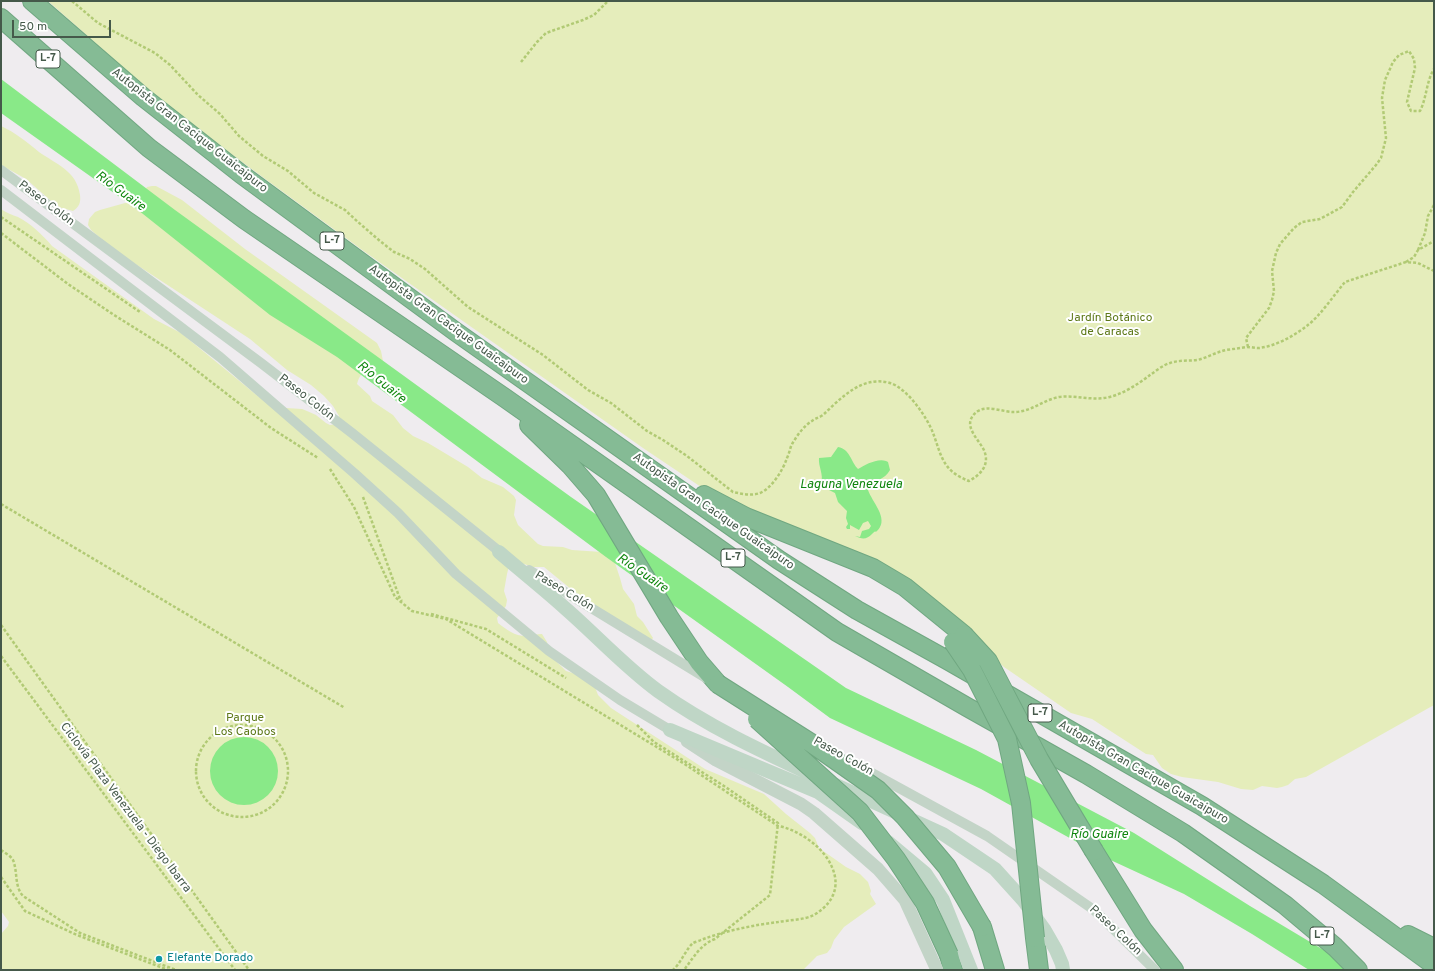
<!DOCTYPE html>
<html>
<head>
<meta charset="utf-8">
<style>
	body { margin:0 }
	#map { position:relative; width:1435px; height:971px; overflow:hidden; background:#efecef; font-family:Overpass,sans-serif }
	canvas { display:block }
	.frame { position:absolute; inset:0; border:2px solid #45594a; pointer-events:none }
	.scale { position:absolute; left:12px; top:20px; width:99px; height:18px; box-sizing:border-box; border:2px solid #45594a; border-top:0; padding-left:5px; font-size:12px; line-height:14px; white-space:nowrap; color:#45594a; -webkit-text-stroke:3px #fff; paint-order:stroke }
</style>
</head>
<body>
<div id="map">
<canvas width="1435" height="971"></canvas>
<div class="frame"></div>
<div class="scale">50 m</div>
</div>
<script>
const ctx = document.querySelector('canvas').getContext('2d');
ctx.lineJoin = 'round';
function fillPath(path, color) {
  ctx.fillStyle = color;
  ctx.fill(path, 'evenodd');
}
function strokePath(path, color, width, dash) {
  ctx.strokeStyle = color;
  ctx.lineWidth = width;
  ctx.lineCap = dash ? 'butt' : 'round';
  ctx.setLineDash(dash || []);
  ctx.stroke(path);
}
function drawText(font, color, halo, rows, align = 'center') {
  ctx.font = font + ' Overpass,sans-serif';
  ctx.lineWidth = 4;
  ctx.setLineDash([]);
  ctx.textBaseline = 'middle';
  ctx.strokeStyle = halo;
  ctx.fillStyle = color;
  for (const [text, x, y, turn = 0] of rows) {
    ctx.save();
    ctx.translate(x, y);
    ctx.rotate((+turn || 0) * Math.PI / 180);
    ctx.textAlign = isNaN(turn) ? turn : align;
    if (halo) ctx.strokeText(text, 0, 0);
    ctx.fillText(text, 0, 0);
    ctx.restore();
  }
}
fillPath(new Path2D(`
	M48,1H1434V705L1306,777L1295,779L1288,785L1282,787L1277,788L1262,786L1253,790L1241,789L1218,782L1182,777L1171,774L1162,768L1153,755L1146,754L1092,719L1071,713L1004,667L981,647L976,635L928,594L905,577L879,562L849,549L770,523L704,489L643,448L365,252L171,110Z
	M1,126C16,133 27,142 39,152C56,164 77,171 80,195C81,203 79,207 73,211L58,207L26,179L1,165Z
	M152,186H156L182,200L245,249L377,343L381,351L383,361C371,372 362,366 357,384L370,396L372,401L393,415L403,428L413,436L428,443L468,467L482,478L503,487L514,496L516,500L514,515L518,525L538,544L543,546L563,547L572,550L602,552L614,560L620,578L623,589L634,604L637,616L643,622L653,638L650,642L593,607L544,567H533L524,564L509,566L507,574L504,591L507,600L506,606L497,618L498,623C507,630 516,637 528,636C533,635 537,634 542,634L547,642L549,651L555,660L566,671L576,674L595,687L598,695L611,708L705,769L764,794L786,814L810,833L815,838L819,848L846,867L860,874L868,882L871,891L870,894L876,904L844,927L834,940L831,948L827,953L817,956L803,970H1V934L8,926L9,922L1,911V209C7,213 12,215 18,217C31,224 42,234 52,246L154,319L181,333L259,397L286,408L302,409L307,411L316,415L326,423L330,425L336,424L339,421V416L333,406L324,396L311,385L287,370L250,339L114,250L91,230L88,225L89,219L95,212L100,210L125,203L135,202L142,195L147,187Z`), '#e5edbb');
fillPath(new Path2D(`
	M1,79L175,210L571,497L846,688L976,750L1134,833L1250,906L1357,970H1309L1252,934L1184,894L1104,857L981,789L830,718L788,687L606,557L337,357L270,315L138,210L1,113Z
	M838,447C850,449 851,462 858,469C865,465 877,458 886,461L888,462L890,470C885,480 873,480 868,490C872,502 889,518 878,530C874,534 877,529 872,534C867,539 863,540 855,536L860,537L862,531L869,529L871,526L868,521L863,523L859,530L850,525V529H847L846,527L848,524L846,518L847,511L838,502L835,493L823,487L819,483H821C824,475 818,466 819,458L831,457Z
	M210 771a34 34 0 1 1 68 0a34 34 0 1 1-68 0Z`), '#89e988');
const motorway = new Path2D(`
	M32,1L143,97L241,174L456,332L779,560L857,610L947,660L1202,806L1323,884L1434,965
	M1,18L149,148L244,219L505,398L837,632L967,707L1086,774L1183,833L1285,905L1335,947L1358,970
	M529,425L570,465L596,495L669,617L699,662L718,684
	M704,495L746,517L873,568L905,587L964,635
	M1094,851L1143,930L1174,970
	M982,927L995,970
	M1408,935L1434,948
	M1035,938L1039,970
	M949,955L953,970`);
strokePath(motorway, '#70a781', 20);
strokePath(new Path2D(`
	M72,1L98,23L155,53L170,65L198,95L220,114L239,136L263,156L288,171L314,193L345,210L358,222L380,241L394,252L410,259L425,269L468,307L543,355L588,390L611,403L647,431L663,440L687,456L733,492C742,494 752,496 760,493C772,488 783,470 787,458C790,452 790,446 794,441C798,434 805,425 812,421C815,418 819,418 823,415C841,398 862,375 890,383C907,388 927,417 933,433C937,443 940,457 947,466C952,473 961,478 969,481C980,475 989,466 985,453C982,441 958,425 978,411C988,405 1003,412 1014,412C1031,412 1043,400 1059,397C1074,395 1089,400 1104,398C1120,396 1137,385 1150,375C1156,371 1163,365 1170,363C1179,360 1188,361 1197,360C1207,358 1216,352 1226,350C1233,349 1240,348 1247,347C1251,347 1255,348 1259,348C1276,346 1294,336 1308,325C1320,316 1334,295 1345,282L1406,262L1418,263L1434,271
	M521,62L537,42L546,33L583,20L594,15L608,1
	M1,217L140,312
	M1,233L68,284L114,315L170,350L271,428L318,458
	M1418,250L1425,233L1428,216L1434,205
	M1406,262L1414,257L1418,250L1434,241
	M1248,347L1246,338L1269,308L1272,300L1274,291L1272,271L1276,253L1280,244L1294,228L1302,222L1320,219L1342,207L1353,192L1376,165L1381,158L1386,138L1382,98L1385,80L1393,62L1399,55L1409,51L1414,59L1415,68L1407,102L1411,111H1420C1427,97 1426,82 1434,69
	M330,469L354,507L395,597L412,611L446,619L683,763L778,826C796,829 817,843 827,858C842,881 837,901 814,915C804,920 789,920 778,922C754,925 724,931 701,940C699,941 695,942 693,943C686,949 681,963 673,970
	M363,497L400,599L402,601
	M1,504L345,708
	M431,614L486,629L566,678
	M1,625L249,970
	M1,656L235,970
	M196 771a46 46 0 1 1 92 0a46 46 0 1 1-92 0Z
	M637,725L654,742L724,786L778,823L770,895L715,939C701,944 693,958 684,970
	M1,850C5,853 11,856 13,860C18,872 14,886 23,896L80,933L176,970
	M1,877L25,911L77,935L168,970`), '#b1ca74', 2.5, [3, 2]);
strokePath(new Path2D(`
	M1,170L261,363L352,433L505,556
	M1,190L220,357L354,473L398,513L456,574L549,651L620,700L670,730
	M529,570L706,678
	M848,760L987,836L1094,910L1155,970`), '#c3d4c7', 10);
strokePath(new Path2D(`
	M687,741L716,760L801,804L814,813L878,869L905,900L937,970`), '#c3d4c7', 13);
strokePath(new Path2D(`
	M499,552C521,571 544,589 566,609C597,636 625,667 658,691C707,726 761,751 815,776
	M670,730L818,792L862,823
	M836,785L943,834L995,869L1023,900L1044,929L1056,950L1062,964L1063,970
	M888,842L925,873L943,900L971,970`), '#bfd6c6', 14);
strokePath(motorway, '#85bb95', 18);
const motorwayBridge = new Path2D(`
	M964,635L988,661L1039,759L1094,851
	M953,642L972,670L1007,739L1021,803L1035,938
	M718,684L811,743L878,790L905,817L947,867L982,927
	M757,719L860,812L896,859L925,903L949,955`);
strokePath(motorwayBridge, '#70a781', 20, []);
strokePath(motorwayBridge, '#85bb95', 18);
for (const [x, y, r, color] of [
	[159,959,4,"#0f9aa8"]
]) {
  const dot = new Path2D();
  dot.arc(x, y, r, 0, 2 * Math.PI);
  ctx.fillStyle = color;
  ctx.fill(dot);
  strokePath(dot, '#fff', 1.5);
}
for (const [x, y, w] of [
	[48,59,24],
	[332,241,24],
	[733,558,24],
	[1040,713,24],
	[1322,936,24]
]) {
  const box = new Path2D();
  box.roundRect(x - w / 2, y - 9, w, 18, 3);
  ctx.fillStyle = '#fff';
  ctx.fill(box);
  strokePath(box, '#45594a', 1);
}
drawText('bold 11px', '#45594a', null, [
	["L-7",48,59],
	["L-7",332,241],
	["L-7",733,558],
	["L-7",1040,713],
	["L-7",1322,936]
]);
drawText('12px', '#45594a', '#fff', [
	["Autopista Gran Cacique Guaicaipuro",189,131,38],
	["Paseo Colón",46,204,37],
	["Autopista Gran Cacique Guaicaipuro",448,325,36],
	["Paseo Colón",306,398,38],
	["Autopista Gran Cacique Guaicaipuro",713,512,35],
	["Paseo Colón",564,592,31],
	["Paseo Colón",843,757,29],
	["Autopista Gran Cacique Guaicaipuro",1143,773,30],
	["Ciclovía Plaza Venezuela - Diego Ibarra",125,808,53],
	["Paseo Colón",1115,931,43]
]);
drawText('12px', '#5d7818', '#fff', [
	["Jardín Botánico",1110,319],
	["de Caracas",1110,333],
	["Parque",245,719],
	["Los Caobos",245,733]
]);
drawText('12px', '#0d838f', '#fff', [
	["Elefante Dorado",167,959]
], 'left');
drawText('italic 13px', '#10860f', '#fff', [
	["Río Guaire",120,192,36],
	["Río Guaire",381,383,39],
	["Laguna Venezuela",851,485],
	["Río Guaire",642,574,34],
	["Río Guaire",1099,835]
]);
</script>
</body>
</html>
